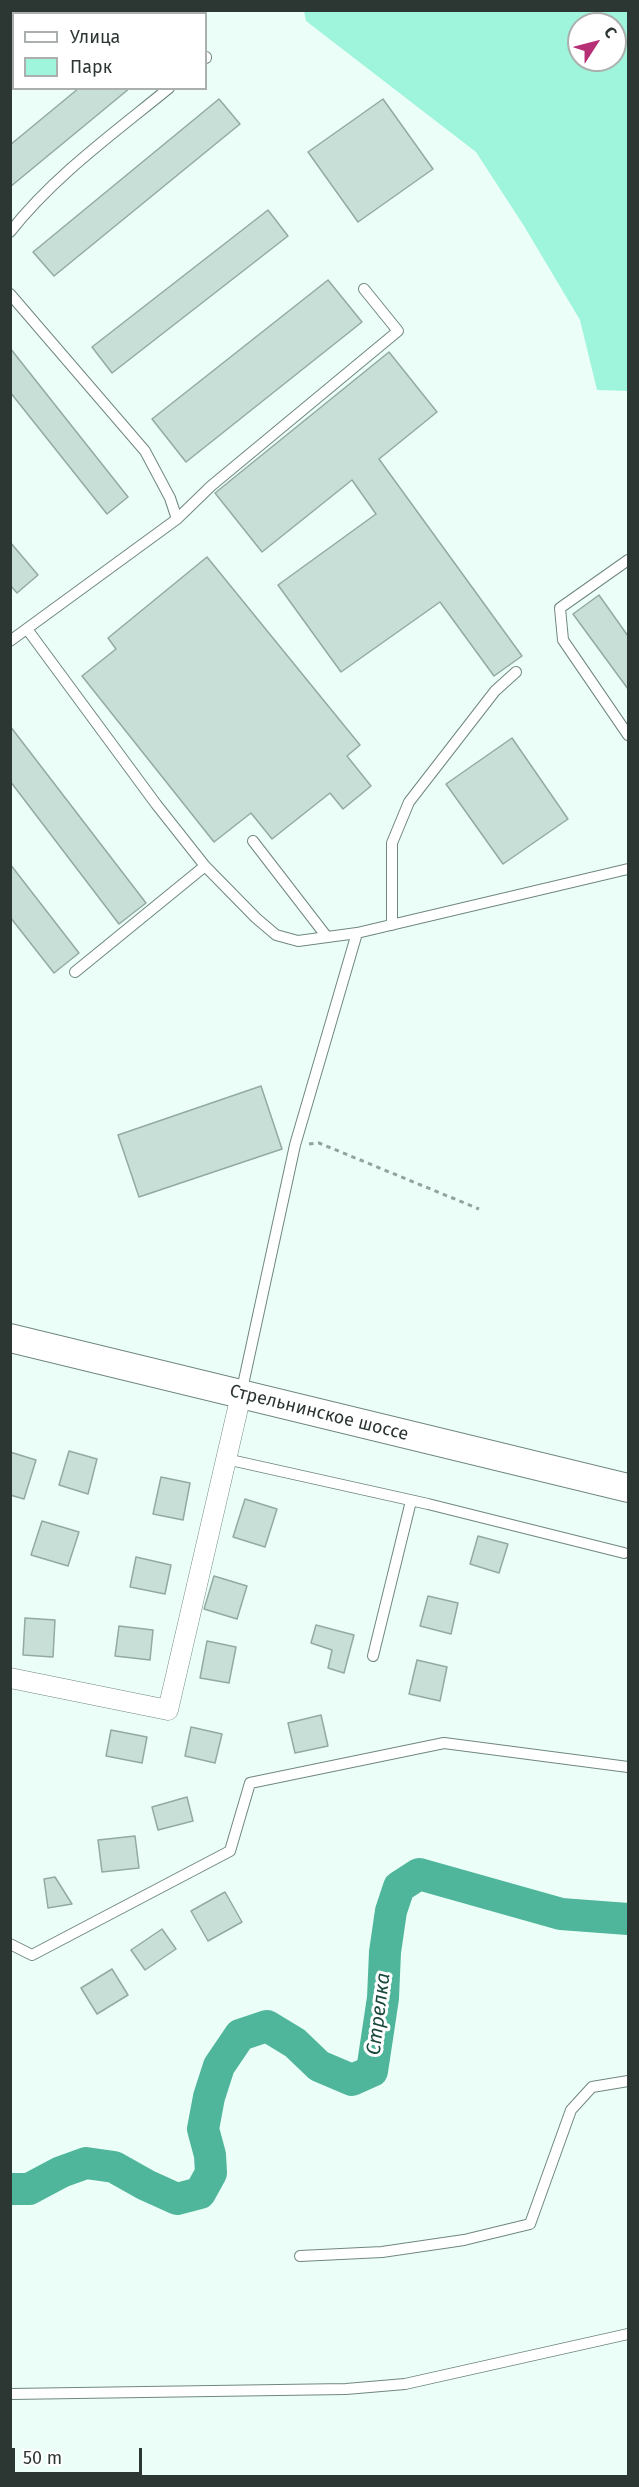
<!DOCTYPE html>
<html>
<head>
<meta charset="utf-8">
<style>
	body { margin:0 }
	#map { position:relative; width:639px; height:2487px; overflow:hidden; background:#ebfff8; font-family:"Fira Sans",sans-serif }
	canvas { display:block }
	.frame { position:absolute; inset:0; border:12px solid #2c3632; pointer-events:none }
	.legend { position:absolute; left:12px; top:12px; width:195px; height:78px; box-sizing:border-box; background:#fff; border:2px solid #abafad; margin:0; padding:8px 10px; list-style:none; font-size:18px; color:#2c3632 }
	.legend li { display:flex; align-items:center; gap:12px; height:30px }
	.legend b { width:30px; border:2px solid #abafad }
	.north { position:absolute; left:567px; top:12px; width:60px; height:60px; box-sizing:border-box; background:#fff; border:2px solid #abafad; border-radius:50%; rotate:54deg; font-size:16px; font-weight:700; line-height:24px; text-align:center; color:#2c3632 }
	.north::after { content:''; display:block; margin:auto; width:21px; height:27px; background:#b53075; clip-path:polygon(50% 0,100% 100%,50% 72%,0 100%) }
	.scale { position:absolute; left:12px; top:2448px; width:130px; height:27px; box-sizing:border-box; border:3px solid #2c3632; border-top:0; padding-left:8px; font-size:18px; line-height:21px; white-space:nowrap; color:#2c3632; -webkit-text-stroke:4px #fff; paint-order:stroke }
</style>
</head>
<body>
<div id="map">
<canvas width="639" height="2487"></canvas>
<div class="frame"></div>
<ul class="legend">
<li><b style="height:8px;background:#fff"></b>Улица</li>
<li><b style="height:16px;background:#9ff5db"></b>Парк</li>
</ul>
<div class="north">С</div>
<div class="scale">50 m</div>
</div>
<script>
const ctx = document.querySelector('canvas').getContext('2d');
ctx.lineJoin = 'round';
function fillPath(path, color) {
  ctx.fillStyle = color;
  ctx.fill(path, 'evenodd');
}
function strokePath(path, color, width, dash) {
  ctx.strokeStyle = color;
  ctx.lineWidth = width;
  ctx.lineCap = dash ? 'butt' : 'round';
  ctx.setLineDash(dash || []);
  ctx.stroke(path);
}
function drawText(font, color, halo, rows, align = 'center') {
  ctx.font = font + ' "Fira Sans",sans-serif';
  ctx.lineWidth = 6;
  ctx.setLineDash([]);
  ctx.textBaseline = 'middle';
  ctx.strokeStyle = halo;
  ctx.fillStyle = color;
  for (const [text, x, y, turn = 0] of rows) {
    ctx.save();
    ctx.translate(x, y);
    ctx.rotate((+turn || 0) * Math.PI / 180);
    ctx.textAlign = isNaN(turn) ? turn : align;
    if (halo) ctx.strokeText(text, 0, 0);
    ctx.fillText(text, 0, 0);
    ctx.restore();
  }
}
fillPath(new Path2D(`
	M304,11H628V391L597,390L580,320L524,226L476,152L306,21ZM579,24H615V60H579Z`), '#9ff5db');
strokePath(new Path2D(`
	M10,2189H29L61,2172L86,2163L114,2167L146,2185L177,2199L200,2193L211,2173L210,2155L203,2129L209,2097L219,2066L240,2035L267,2026L295,2043L319,2066L352,2080L372,2071L383,1998L385,1952L391,1911L399,1887L419,1874L561,1914L628,1919`), '#4fb69b', 32);
const building = new Path2D(`
	M79,88H130L10,187V145Z
	M219,99L240,124L54,276L33,252Z
	M383,99L433,169L358,222L308,152Z
	M268,210L288,236L112,373L92,347Z
	M328,280L362,322L186,462L152,419Z
	M10,348L128,497L107,514L10,392Z
	M389,352L437,412L379,459L522,656L494,676L440,602L341,672L278,585L376,514L352,480L262,552L215,493Z
	M10,542L38,575L17,593L10,585Z
	M207,557L360,745L347,756L371,786L343,809L330,793L272,839L251,813L214,842L82,676L116,649L108,638Z
	M599,595L628,636V689L573,614Z
	M10,726L146,903L119,924L10,781Z
	M512,738L568,819L503,864L446,784Z
	M10,864L79,953L54,973L10,917Z
	M261,1086L282,1149L139,1197L118,1135Z
	M69,1451L97,1459L88,1494L59,1485Z
	M10,1452L36,1460L24,1499L10,1495Z
	M161,1477L190,1483L183,1520L153,1514Z
	M245,1499L277,1509L265,1547L233,1537Z
	M42,1521L79,1532L68,1566L31,1555Z
	M478,1536L508,1544L499,1573L470,1564Z
	M136,1557L171,1565L165,1594L130,1587Z
	M214,1576L247,1586L237,1619L204,1609Z
	M428,1596L458,1603L451,1634L420,1626Z
	M25,1618L55,1620L53,1657L23,1655Z
	M316,1625L354,1635L344,1673L328,1668L332,1650L311,1643Z
	M119,1626L153,1630L150,1660L115,1656Z
	M207,1641L236,1647L229,1683L200,1678Z
	M417,1660L447,1667L440,1701L409,1694Z
	M321,1715L328,1746L295,1753L288,1723Z
	M191,1727L222,1734L215,1763L185,1756Z
	M111,1730L147,1737L142,1763L106,1756Z
	M187,1797L193,1821L158,1830L152,1807Z
	M135,1836L139,1868L102,1872L98,1840Z
	M55,1877L72,1904L48,1908L44,1879Z
	M225,1892L242,1922L208,1941L191,1911Z
	M162,1929L176,1949L145,1970L131,1950Z
	M112,1969L128,1995L97,2014L81,1988Z`);
fillPath(building, '#c7dfd7');
strokePath(building, '#93aaa3', 1.5);
const service = new Path2D(`
	M206,58V57
	M10,232C54,176 114,133 169,88
	M10,294L145,451L170,498L177,519L10,641
	M177,519L211,486L398,331L364,289
	M628,560L560,608L563,640L628,735
	M27,629L156,804L205,866L256,918L276,935L298,941L357,933L628,869
	M253,841L327,937
	M392,925V843L409,802L495,691L516,672
	M75,972L205,866
	M241,1394L295,1145L357,933
	M226,1459L428,1504L624,1553
	M373,1656L411,1501
	M10,1944L32,1955L230,1851L250,1783L444,1743L628,1767
	M300,2256L382,2252L464,2240L530,2224L571,2110L592,2087L628,2081
	M10,2394L346,2389L405,2384L628,2334`);
const minor = new Path2D(`
	M10,1678L168,1710L241,1395`);
const secondary = new Path2D(`
	M10,1338L628,1488`);
strokePath(service, '#708780', 12);
strokePath(minor, '#708780', 21);
strokePath(secondary, '#708780', 30);
strokePath(new Path2D(`
	M309,1144L319,1143L479,1209`), '#93a39d', 3, [4.5, 4.5]);
strokePath(service, '#fff', 10);
strokePath(minor, '#fff', 20);
strokePath(secondary, '#fff', 28);
drawText('18px', '#2c3632', '#fff', [
	["Стрельнинское шоссе",319,1413,14]
]);
drawText('italic 20px', '#1b483c', '#fff', [
	["Стрелка",379,2014,-83]
]);
</script>
</body>
</html>
